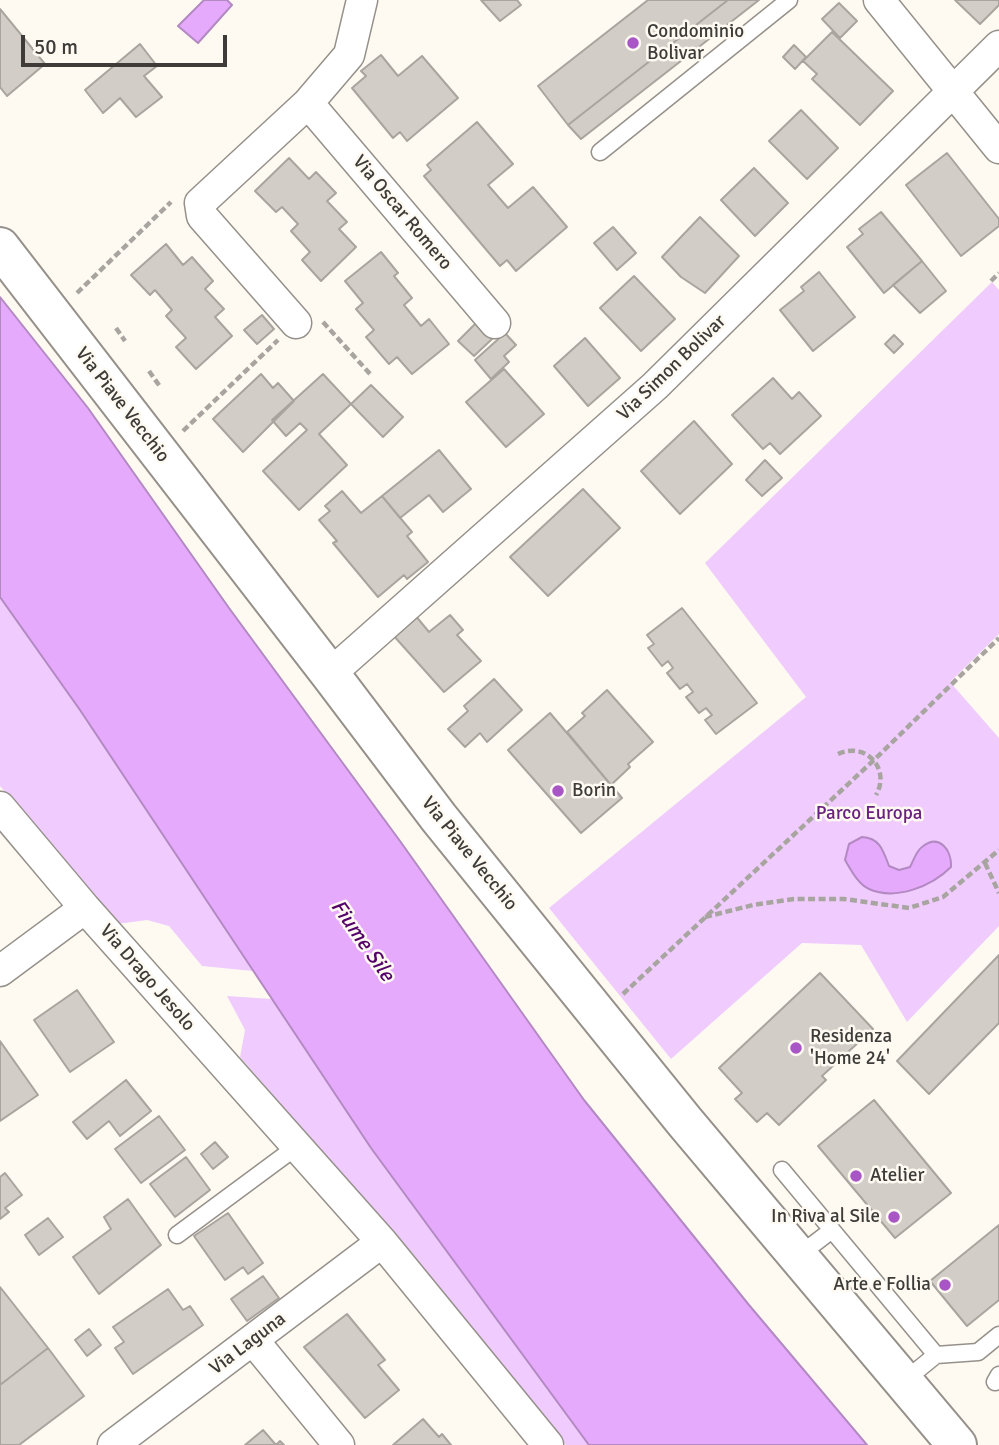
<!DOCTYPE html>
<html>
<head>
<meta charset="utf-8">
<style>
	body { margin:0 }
	#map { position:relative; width:999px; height:1445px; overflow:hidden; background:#fefaf2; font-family:Signika,sans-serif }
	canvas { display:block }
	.scale { position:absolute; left:21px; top:35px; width:206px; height:32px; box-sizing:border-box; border:4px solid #3d3c39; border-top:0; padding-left:9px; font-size:21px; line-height:24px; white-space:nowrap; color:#3d3c39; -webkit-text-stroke:5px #fefaf2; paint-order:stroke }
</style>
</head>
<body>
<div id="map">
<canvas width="999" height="1445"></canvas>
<div class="scale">50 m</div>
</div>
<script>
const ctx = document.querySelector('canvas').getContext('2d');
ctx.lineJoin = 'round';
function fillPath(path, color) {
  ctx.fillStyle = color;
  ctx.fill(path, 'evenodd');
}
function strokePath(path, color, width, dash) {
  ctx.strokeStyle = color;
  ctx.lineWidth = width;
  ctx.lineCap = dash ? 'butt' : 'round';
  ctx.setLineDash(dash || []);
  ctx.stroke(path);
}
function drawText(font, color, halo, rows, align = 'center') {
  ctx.font = font + ' Signika,sans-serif';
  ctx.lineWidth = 5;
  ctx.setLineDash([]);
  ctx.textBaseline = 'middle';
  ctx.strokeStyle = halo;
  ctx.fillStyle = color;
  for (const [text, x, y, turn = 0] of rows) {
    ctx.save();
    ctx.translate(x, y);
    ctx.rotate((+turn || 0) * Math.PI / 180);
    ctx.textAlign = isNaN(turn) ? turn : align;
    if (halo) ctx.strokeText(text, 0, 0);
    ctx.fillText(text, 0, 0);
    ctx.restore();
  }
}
fillPath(new Path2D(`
	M992,282L999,290V634L950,682L999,738V926L907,1022L861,945L802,943L671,1059L549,908L806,697L705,563Z
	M0,598L80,710L253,971L202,966L169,926L147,920L117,924L0,786Z
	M227,996L272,999L371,1148L589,1445H566L428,1273L240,1057L245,1030Z`), '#efccfd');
const water = new Path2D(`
	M204,0H227L232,5L198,43L178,26Z
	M0,297L88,408L229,608L400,841L584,1100L749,1305L867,1445H589L371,1148L80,710L0,597Z
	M862,837C880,838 883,850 889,866L899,870L910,867C913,861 917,850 922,847C939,833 952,850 951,867C932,886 896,901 869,889C858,884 851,870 845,860L849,844Z`);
fillPath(water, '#e6aafc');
strokePath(water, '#b389c2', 2);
const building = new Path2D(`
	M481,0H517L521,5L500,21Z
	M648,0H728L568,125L538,86Z
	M728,0H759L581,139L568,125Z
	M955,0H999V5L980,24Z
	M839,3L857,21L840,38L822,19Z
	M0,9L45,64L7,96L0,87Z
	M832,32L893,91L860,125L812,79L817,74L803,61Z
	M140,44L157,66L144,76L162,97L136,117L120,98L103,113L85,90Z
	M794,45L806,57L795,69L783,57Z
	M381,55L398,76L422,56L458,98L407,141L400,132L393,138L352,88L366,76L361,71Z
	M801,110L838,148L807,179L769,141Z
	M477,122L513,164L488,185L508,208L533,187L567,227L516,271L507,260L500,266L424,176L431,170L427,165Z
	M947,153L999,219V226L961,256L906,185Z
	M289,158L309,179L316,172L336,193L327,201L347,222L339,229L356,247L321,281L302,260L310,252L291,231L298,224L282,207L276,212L255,191Z
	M754,168L788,203L755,236L721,200Z
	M881,212L922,261L884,293L847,247L863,234L859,229Z
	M700,217L739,256L705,293L681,277L662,257Z
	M613,227L636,253L617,270L594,243Z
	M166,244L183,265L192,257L213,281L205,289L224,309L215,317L232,336L196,369L176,347L186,338L166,316L172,310L155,290L150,295L131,275Z
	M381,252L398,273L394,276L412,298L404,305L421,326L429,319L449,344L412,374L397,357L389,364L366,337L374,330L356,309L363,303L345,281Z
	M922,261L946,291L920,313L893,285Z
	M819,272L855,317L813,351L780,310L804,291L801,287Z
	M634,276L675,319L641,351L600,308Z
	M262,315L274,329L257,344L244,330Z
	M476,323L492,339L474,356L458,341Z
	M505,333L516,345L504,356L509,362L491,379L475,360Z
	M894,335L903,344L894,353L885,344Z
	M585,338L620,378L588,406L554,366Z
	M504,369L544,414L506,447L466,402Z
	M261,374L273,388L278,383L294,401L243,452L213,419Z
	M323,374L351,404L319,434L347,465L299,510L263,471L307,430L300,423L286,436L272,420Z
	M773,378L792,399L799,392L821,416L780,454L770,443L763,449L732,415Z
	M371,385L403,417L383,437L351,404Z
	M694,421L732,464L680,514L641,471Z
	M439,450L471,489L443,512L429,495L400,518L382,496Z
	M765,460L782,478L762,496L746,480Z
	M583,489L620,528L548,596L510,557Z
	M342,491L361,513L382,496L412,532L407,536L428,562L407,579L404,575L378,597L333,543L337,541L319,520L330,511L325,506Z
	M682,608L757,703L716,734L705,720L712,715L706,708L699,713L686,697L693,692L687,684L680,689L667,673L673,668L668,661L662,666L648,648L654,644L647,635Z
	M415,615L429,632L450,615L463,630L457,635L481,661L444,692L393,635Z
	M494,679L522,710L487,742L480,733L465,747L448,729L468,711L464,706Z
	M607,690L653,742L628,764L630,767L611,785L567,732L585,716L582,713Z
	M550,713L622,798L581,833L508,750Z
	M999,955V1023L929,1094L897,1061Z
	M820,973L873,1029L822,1076L826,1080L779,1125L767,1113L757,1122L735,1099L742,1093L719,1068Z
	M77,990L114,1042L70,1072L34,1020Z
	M0,1041L38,1095L0,1121Z
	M126,1080L151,1111L120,1136L109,1121L87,1139L73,1122Z
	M874,1100L951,1193L895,1238L818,1146Z
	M159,1116L185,1150L141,1183L115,1149Z
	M215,1142L228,1157L213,1169L201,1154Z
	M186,1157L210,1190L175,1217L150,1184Z
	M5,1173L22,1195L5,1208L9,1212L0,1219V1177Z
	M128,1199L161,1245L99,1294L73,1257L111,1229L104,1217Z
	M228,1213L263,1263L248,1274L243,1267L225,1280L194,1236Z
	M48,1218L63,1237L39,1255L25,1235Z
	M999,1225V1300L967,1326L930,1281Z
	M263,1276L279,1298L247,1321L231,1299Z
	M0,1287L48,1348L0,1385Z
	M168,1289L183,1310L190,1306L203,1325L133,1374L115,1348L124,1342L113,1327Z
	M347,1314L385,1360L378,1365L399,1390L365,1418L304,1347Z
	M89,1329L101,1345L87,1356L75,1340Z
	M48,1348L84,1396L19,1445H0V1385Z
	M423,1419L439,1437L442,1434L451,1445H393Z
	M263,1430L276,1445L280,1441L284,1445H245Z`);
fillPath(building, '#d2cec7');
strokePath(building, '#a9a59e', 2);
const lane = new Path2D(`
	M600,152L789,0
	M782,1170L936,1355
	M177,1235L296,1147
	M798,1256L832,1230
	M904,1381L936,1355L978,1352L999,1335
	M995,1382L999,1375`);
const street = new Path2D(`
	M879,0L999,148
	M308,103L495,323
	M296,323L202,216L200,203L308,103L349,55L362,0
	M330,674L655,386L999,46
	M0,807L85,908L382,1242L548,1445
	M0,971L85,908
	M253,1340L339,1445
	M113,1445L382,1242`);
const secondary = new Path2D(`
	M0,247L330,674L439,818L685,1122L957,1445`);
strokePath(lane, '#95918a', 19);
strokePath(street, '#95918a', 33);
strokePath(secondary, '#95918a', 42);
strokePath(new Path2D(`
	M991,281L999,273
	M77,293L171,202
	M323,322L371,375
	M116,328L125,341
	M149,371L161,388
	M183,431L278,340
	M838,754C866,741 891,769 876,795
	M985,863L999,893
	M705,917L753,905L794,899H844L909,908L943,897L999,850
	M623,994L874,760L999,638`), '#a8a5a0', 4.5, [7, 3.5]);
strokePath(lane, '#fff', 16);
strokePath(street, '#fff', 30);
strokePath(secondary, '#fff', 38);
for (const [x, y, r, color] of [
	[633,43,7,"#a855c5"],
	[558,791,7,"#a855c5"],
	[796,1048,7,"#a855c5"],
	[856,1176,7,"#a855c5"],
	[894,1217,7,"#a855c5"],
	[945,1285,7,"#a855c5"]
]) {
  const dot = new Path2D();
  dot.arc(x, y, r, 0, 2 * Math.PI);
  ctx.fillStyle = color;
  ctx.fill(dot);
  strokePath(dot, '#fefaf2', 2.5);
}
drawText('19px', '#3d3c39', '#fefaf2', [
	["Condominio",647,32],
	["Bolivar",647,54],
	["Borin",572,791],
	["Residenza",810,1037],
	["'Home 24'",810,1059],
	["Atelier",870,1176],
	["In Riva al Sile",880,1217,"right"],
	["Arte e Follia",931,1285,"right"]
], 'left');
drawText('19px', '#3d3c39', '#fefaf2', [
	["Via Oscar Romero",402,213,50],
	["Via Simon Bolivar",672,368,-44],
	["Via Piave Vecchio",122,405,52],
	["Via Piave Vecchio",469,854,51],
	["Via Drago Jesolo",147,978,49],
	["Via Laguna",248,1344,-37]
]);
drawText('19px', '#692180', '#fefaf2', [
	["Parco Europa",869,814]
]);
drawText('italic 21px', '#540269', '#fefaf2', [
	["Fiume Sile",362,941,55]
]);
</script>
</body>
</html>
